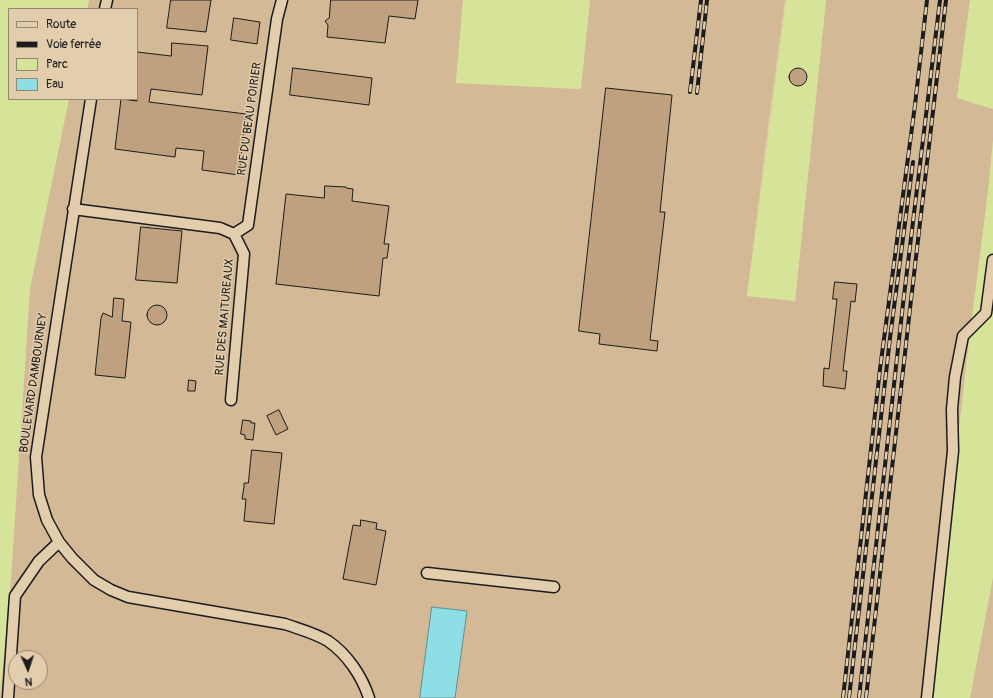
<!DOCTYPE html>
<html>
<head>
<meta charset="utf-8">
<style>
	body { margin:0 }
	#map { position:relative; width:993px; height:698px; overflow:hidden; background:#e3c8a5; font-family:Pangolin,sans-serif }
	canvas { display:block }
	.legend { position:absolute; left:8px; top:8px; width:130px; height:92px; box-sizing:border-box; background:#e2cdac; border:1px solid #938672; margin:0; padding:5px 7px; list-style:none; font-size:12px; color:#1c1c1c }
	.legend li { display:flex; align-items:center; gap:8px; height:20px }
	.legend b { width:20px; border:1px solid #938672 }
	.north { position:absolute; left:8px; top:650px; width:40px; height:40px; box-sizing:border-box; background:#e2cdac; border:1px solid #938672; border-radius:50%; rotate:177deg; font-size:11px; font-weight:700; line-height:16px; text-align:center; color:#1c1c1c }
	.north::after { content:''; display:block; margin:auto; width:14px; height:18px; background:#1c1c1c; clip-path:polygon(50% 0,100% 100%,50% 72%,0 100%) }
</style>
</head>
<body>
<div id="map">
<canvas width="993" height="698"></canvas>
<ul class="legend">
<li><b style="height:5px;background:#e2cdac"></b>Route</li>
<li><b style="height:5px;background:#1c1c1c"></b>Voie ferrée</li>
<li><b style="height:11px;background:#d5e498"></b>Parc</li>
<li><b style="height:11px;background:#8ddee5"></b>Eau</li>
</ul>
<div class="north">N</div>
</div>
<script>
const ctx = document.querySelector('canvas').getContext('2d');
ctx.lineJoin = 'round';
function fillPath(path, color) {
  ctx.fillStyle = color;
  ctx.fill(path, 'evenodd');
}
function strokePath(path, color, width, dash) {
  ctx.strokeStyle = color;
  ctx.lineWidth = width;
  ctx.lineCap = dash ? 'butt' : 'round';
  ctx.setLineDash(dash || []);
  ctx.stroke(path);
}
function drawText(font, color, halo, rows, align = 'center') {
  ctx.font = font + ' Pangolin,sans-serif';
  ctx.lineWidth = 3;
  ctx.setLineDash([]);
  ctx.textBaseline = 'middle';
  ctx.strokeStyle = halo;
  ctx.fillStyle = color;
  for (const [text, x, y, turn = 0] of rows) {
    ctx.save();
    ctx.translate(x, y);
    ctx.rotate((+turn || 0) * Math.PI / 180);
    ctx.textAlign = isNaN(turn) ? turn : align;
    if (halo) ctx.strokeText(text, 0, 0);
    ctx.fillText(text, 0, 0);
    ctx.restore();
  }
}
fillPath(new Path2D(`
	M89,0H463L456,83L580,89L590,0H785L767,133L747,296L795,301L826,0H970L957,98L993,109V140L990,178L967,353L954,476L933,698H0L11,578L30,288L69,99H137V9H87ZM125,594L265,613L339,625ZM16,658H40V682H16Z
	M993,577V698H970Z`), '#d4b997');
fillPath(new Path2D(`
	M0,0H89L87,9H9V99H69L30,288L11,578L0,692Z
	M463,0H590L581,89L456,83Z
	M786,0H826L795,301L747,296Z
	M970,0H993V109L957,98Z
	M993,140V577L970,698H933C944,583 954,467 968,352C976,282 987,211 993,140Z`), '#d5e498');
const water = new Path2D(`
	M432,607L467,611L455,698H420Z`);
fillPath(water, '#8ddee5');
strokePath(water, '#609095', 1);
const building = new Path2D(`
	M171,0H211L206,32L167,28Z
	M331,0H418L415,19L389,16L385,43L327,37L328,25L325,21L329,18Z
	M234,18L260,22L257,44L231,40Z
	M172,43L208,46L202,95L151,89L149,102L246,114L239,175L202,170L204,151L176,148L175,157L115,149L121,99L137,101V52L171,56Z
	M293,68L372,78L369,105L290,95Z
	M789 77a9 9 0 1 1 18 0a9 9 0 1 1-18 0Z
	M606,88L672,95L660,212H665L650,340L658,341L657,351L599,344L600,334L579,331Z
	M325,186L346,187V188L353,189L352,201L389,206L384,244H389L387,258H383L379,296L276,284L286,194L324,198Z
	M141,227L182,231L177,283L136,280Z
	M835,282L857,284L855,302L851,301L843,371H847L845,389L823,386L824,368L829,369L837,299H833Z
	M114,298L124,299L122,321L131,322L125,378L95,375L101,318L103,313L112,317Z
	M147 315a10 10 0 1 1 20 0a10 10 0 1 1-20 0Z
	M189,380L196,381L195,391H188Z
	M279,410L288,429L276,435L267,416Z
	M243,420L251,421V423H255L253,440L245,439V435L241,434Z
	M252,450L282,453L274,524L244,521L246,499H242L244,487V483H248Z
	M361,520L377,523L376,529L386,531L376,585L343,579L353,525L360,526Z`);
fillPath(building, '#c0a17f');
strokePath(building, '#1c1c1c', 1);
const minor = new Path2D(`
	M105,9L107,0
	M91,99L36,457L39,495L47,520L59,542L72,558L94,580L111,590L128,597L285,624C299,629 315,633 328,641C347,654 362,676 369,698
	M73,209L220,228L234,234L244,254L231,400
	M234,234L248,225L277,19L282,0
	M427,573L554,587
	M8,698L15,596L39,561L59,542
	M927,698L953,451L952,409L955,377L963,336L986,313L993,260`);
strokePath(minor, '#1c1c1c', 13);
strokePath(minor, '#e2cdac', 10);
const rail = new Path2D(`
	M690,92L701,0
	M697,93L707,0
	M843,698L880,369L915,105L927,0
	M849,698L890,338L913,162
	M859,698L903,304L940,0
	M866,698L911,300L946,0`);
strokePath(rail, '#1c1c1c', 4);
strokePath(rail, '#e2cdac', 2.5, [8]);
drawText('12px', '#1c1c1c', '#e2cdac', [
	["RUE DU BEAU POIRIER",250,119,-82],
	["RUE DES MAITUREAUX",225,317,-85],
	["BOULEVARD DAMBOURNEY",34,383,-82]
]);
</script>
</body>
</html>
